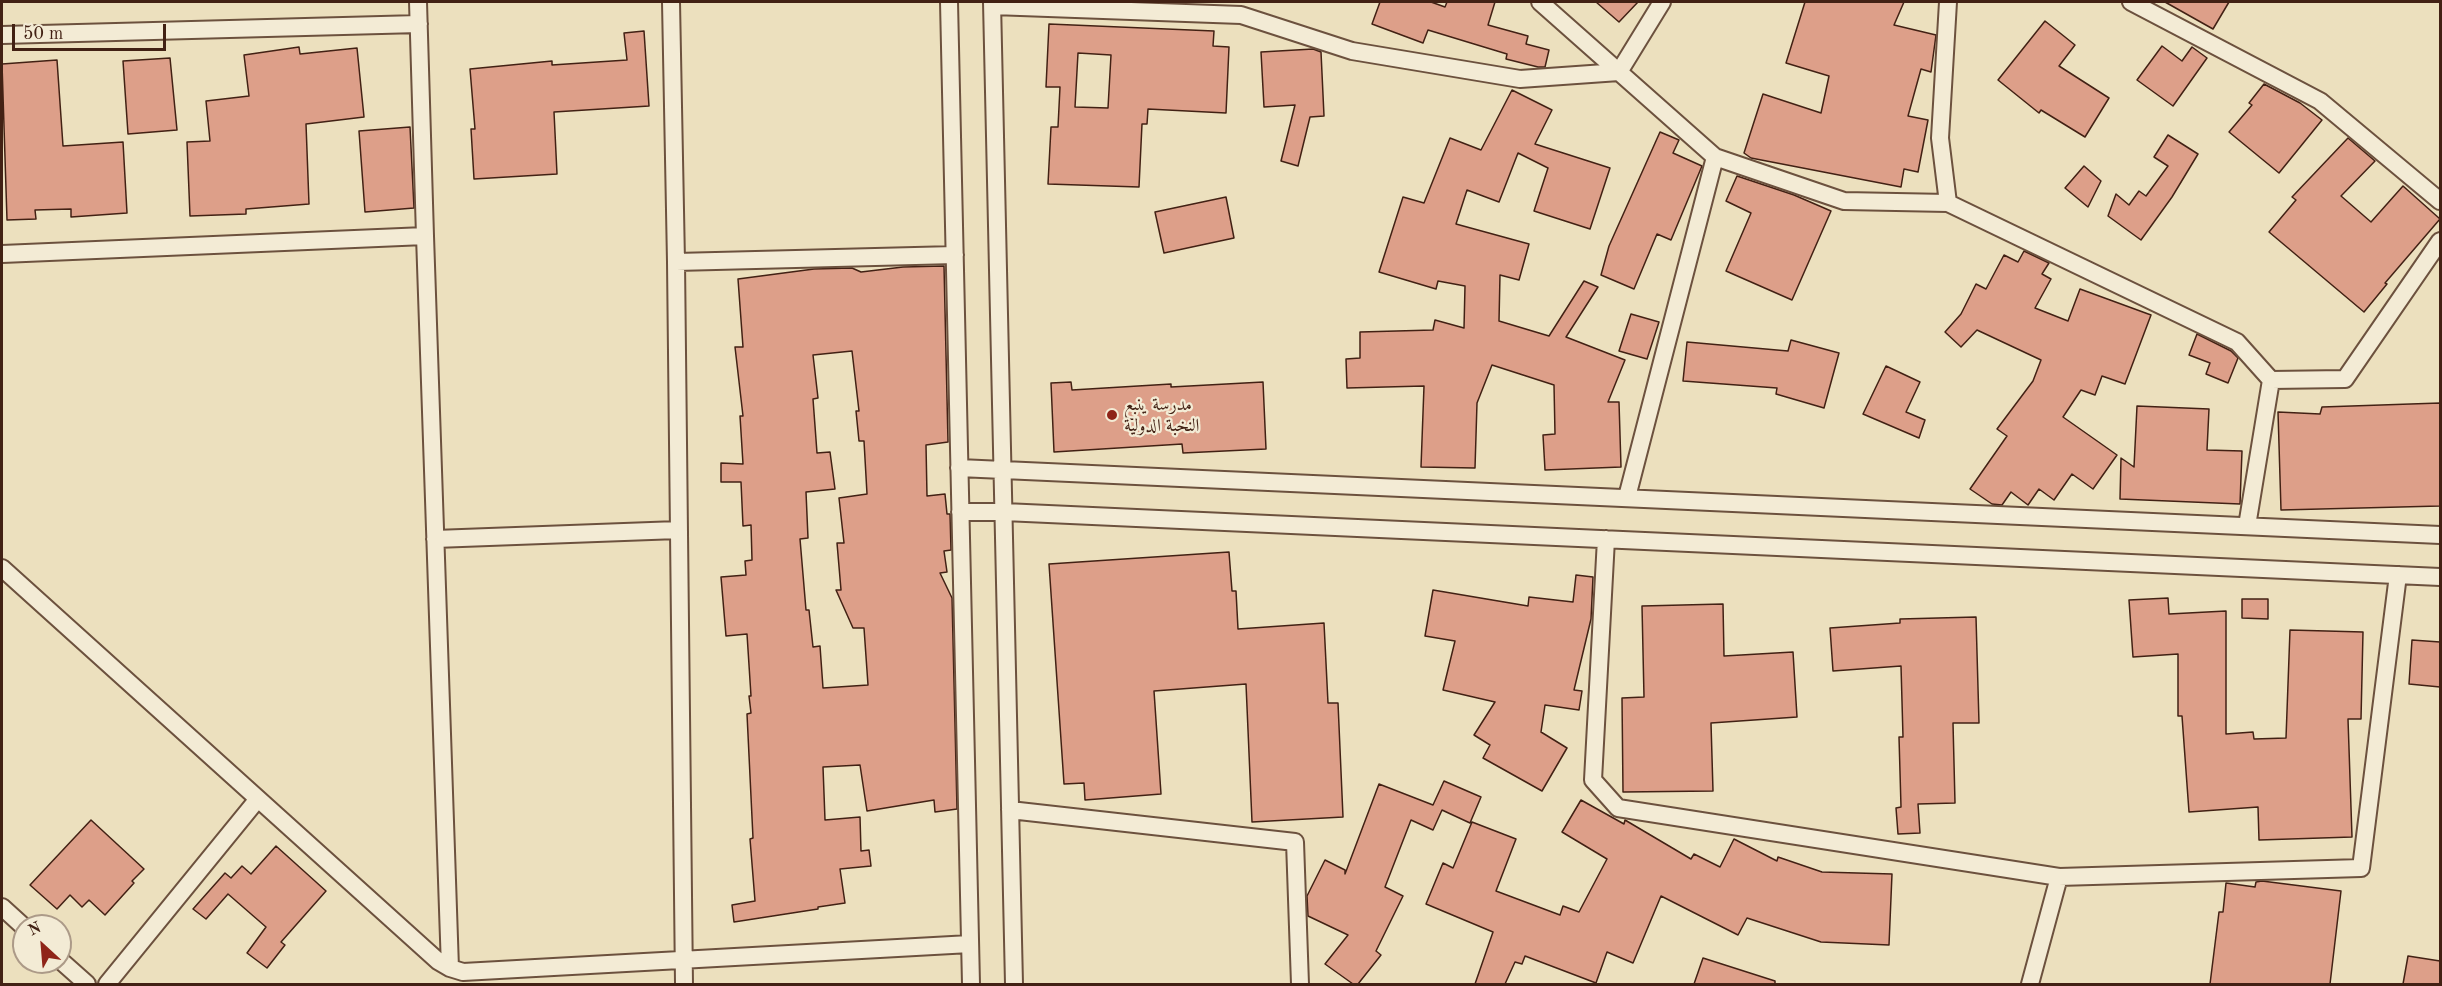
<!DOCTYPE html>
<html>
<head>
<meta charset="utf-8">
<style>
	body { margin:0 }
	#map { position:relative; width:2442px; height:986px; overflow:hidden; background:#ece0be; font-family:"Old Standard TT",serif }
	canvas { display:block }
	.frame { position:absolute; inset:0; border:3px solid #422114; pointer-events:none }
	.north { position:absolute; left:12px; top:914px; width:60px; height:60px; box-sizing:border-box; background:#f3ebd5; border:2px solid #ac9a88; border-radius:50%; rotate:334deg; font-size:16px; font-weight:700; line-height:24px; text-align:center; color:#422114 }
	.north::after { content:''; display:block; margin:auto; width:21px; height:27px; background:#8f2418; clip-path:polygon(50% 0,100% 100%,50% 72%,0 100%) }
	.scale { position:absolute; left:12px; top:24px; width:154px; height:27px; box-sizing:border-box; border:3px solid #422114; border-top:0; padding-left:8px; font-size:18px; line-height:21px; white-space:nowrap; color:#422114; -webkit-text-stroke:4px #f3ebd5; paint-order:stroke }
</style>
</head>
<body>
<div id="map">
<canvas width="2442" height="986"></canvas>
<div class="frame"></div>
<div class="north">N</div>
<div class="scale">50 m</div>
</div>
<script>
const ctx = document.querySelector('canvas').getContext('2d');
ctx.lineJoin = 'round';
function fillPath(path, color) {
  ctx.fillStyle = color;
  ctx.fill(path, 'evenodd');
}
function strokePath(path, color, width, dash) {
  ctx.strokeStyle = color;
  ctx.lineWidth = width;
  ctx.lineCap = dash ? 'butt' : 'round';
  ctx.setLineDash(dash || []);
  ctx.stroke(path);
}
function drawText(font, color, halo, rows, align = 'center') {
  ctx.font = font + ' "Old Standard TT",Amiri,serif';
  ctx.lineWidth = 4.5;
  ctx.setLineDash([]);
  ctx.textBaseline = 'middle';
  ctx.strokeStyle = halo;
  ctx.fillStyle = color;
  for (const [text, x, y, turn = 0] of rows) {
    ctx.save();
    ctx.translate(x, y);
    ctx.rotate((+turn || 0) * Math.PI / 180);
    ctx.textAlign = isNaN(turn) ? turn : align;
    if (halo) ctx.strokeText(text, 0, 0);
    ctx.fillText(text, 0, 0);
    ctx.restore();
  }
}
const building = new Path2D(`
	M1380,2H1431L1445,7L1447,2H1495L1488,25L1528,36L1526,44L1549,50L1545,67H1538L1506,59L1507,54L1428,30L1423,43L1372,24Z
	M1596,2H1638L1619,22Z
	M1805,2H1904L1894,25L1936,35L1931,72L1921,69L1908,116L1928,120L1918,172L1904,169L1901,187L1751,158L1744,153L1763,94L1821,113L1829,76L1786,63Z
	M2165,2H2229L2213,29Z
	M2045,21L2075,45L2059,66L2109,98L2085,137L2041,110L2039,113L1998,80Z
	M1049,24L1214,31L1213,46L1229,47L1226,113L1148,109L1147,124H1142L1139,187L1048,184L1051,127H1058L1060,87H1046ZM1078,53L1111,55L1108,108L1075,107Z
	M644,31L649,106L554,112L557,174L474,179L471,129H475L470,69L552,61V65L627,60L624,33Z
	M2162,46L2182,61L2192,47L2207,58L2173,106L2137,80Z
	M299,47L300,54L357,48L364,117L306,124L309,204L246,209V214L190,216L187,142L210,141L206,101L249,96L244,55Z
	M1313,49L1321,52L1324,116L1310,117L1298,166L1281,161L1295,105L1264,107L1261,52Z
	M170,58L177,130L128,134L123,61Z
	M57,60L63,146L123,142L127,213L71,217V209L35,210L36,219L7,220L2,64Z
	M2264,84L2300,103L2322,120L2279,173L2229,132L2252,105L2249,103Z
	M1512,90L1552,110L1535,144L1610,168L1590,229L1534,211L1548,168L1518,153L1499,202L1467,190L1456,224L1529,244L1519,280L1500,275L1499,321L1549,336L1584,281L1598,287L1566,337L1625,360L1608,402H1619L1621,467L1545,470L1543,435L1555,434L1554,385L1492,365L1477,403L1475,468L1421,467L1424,386L1347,388L1346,359L1360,358V332L1433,330L1435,320L1464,328L1465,286L1438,281L1436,289L1379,272L1403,197L1424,203L1450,138L1481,150Z
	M410,127L414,208L365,212L359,131Z
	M1660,132L1679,140L1673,153L1702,166L1671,240L1657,234L1634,289L1601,275L1609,246Z
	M2168,135L2198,154L2172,197L2141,240L2108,216L2116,194L2129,205L2139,191L2146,196L2168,166L2154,157Z
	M2348,138L2375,161L2341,196L2371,222L2403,186L2440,219L2385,283L2387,284L2364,312L2269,232L2296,200L2292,197Z
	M2084,166L2101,181L2088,207L2065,188Z
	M1737,176L1794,195L1831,211L1792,300L1726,271L1751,213L1726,201Z
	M1226,197L1234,238L1164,253L1155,212Z
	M2024,251L2049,263L2042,274L2051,279L2035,308L2068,321L2080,289L2151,315L2125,384L2102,376L2095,395L2081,390L2063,417L2117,455L2093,489L2072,474L2054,500L2039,489L2028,505L2011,492L2002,505L1992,504L1970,489L2007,436L1997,429L2033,381L2041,360L1977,330L1961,347L1945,332L1961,314L1976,284L1986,289L2004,255L2018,262Z
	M944,266L948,442L926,445L927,496L945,494L947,514H950L951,550L944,551L947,572L940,573L952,598L957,809L935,812L934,800L867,811L860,765L823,767L825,820L860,817L861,851L869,850L871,866L840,869L845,903L818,907V909L734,922L732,905L755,901L750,839L753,838L747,714L751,713L749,696H751L747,634L726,636L721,577L746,575L745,561L752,560L751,525L743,526L741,482H721V463L743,464L740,416H743L735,347H743L738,279L814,269L852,268L861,272L903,267ZM852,351L859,411H856L859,441H864L867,494L839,498L844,543H837L841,590H836L853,628H864L868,685L823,688L820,646L813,647L809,610H806L800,539L808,538L806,492L835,489L830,452L817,453L813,399L818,398L813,355Z
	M1631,314L1659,322L1647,359L1619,351Z
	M2197,334L2231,351L2238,358L2228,383L2206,374L2210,363L2189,355Z
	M1791,340L1839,353L1824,408L1776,394L1777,388L1683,381L1687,342L1788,351Z
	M1886,366L1920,382L1906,412L1925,420L1919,438L1863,414Z
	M1071,382L1072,390L1171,384V387L1263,382L1266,449L1183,453L1182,444L1054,452L1051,383Z
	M2440,403V506L2281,510L2278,412L2320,414L2322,407Z
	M2137,406L2209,409L2207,450L2242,451L2240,504L2120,499L2121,458L2134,467Z
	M1229,552L1232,591H1236L1238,629L1324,623L1328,703H1338L1343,817L1252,822L1246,684L1154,691L1161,794L1085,800L1084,783L1064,784L1049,564Z
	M1576,575L1593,577L1591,619L1574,690L1582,691L1579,710L1545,705L1541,732L1567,748L1542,791L1483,758L1490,745L1474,735L1495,702L1443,690L1455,641L1425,636L1433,590L1528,606L1529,597L1573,602Z
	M2168,598L2169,614L2226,611V734L2253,732L2254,739L2286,738L2290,630L2363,632L2361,719H2348L2352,837L2259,840L2258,807L2189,812L2182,716H2178V654L2133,657L2129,600Z
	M2242,599H2268V619L2242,618Z
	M1723,604L1724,656L1793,652L1797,717L1711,723L1713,791L1623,792L1622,698L1644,697L1642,606Z
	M1976,617L1979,723H1953L1955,803L1918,804L1920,833L1898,834L1896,808L1901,807L1899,737H1903L1901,666L1833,671L1830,628L1900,623V619Z
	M2412,640L2440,642V687L2409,684Z
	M1444,781L1481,797L1470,823L1442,810L1433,830L1411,820L1385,887L1403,896L1376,951L1381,955L1358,984H1353L1325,964L1348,935L1308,916L1307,896L1325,860L1345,870V874L1379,784L1433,805Z
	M1581,800L1624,824L1625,820L1691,859L1694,854L1720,867L1734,839L1777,861L1778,857L1822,872L1892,874L1889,945L1821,942L1747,918L1738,935L1661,896L1633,963L1607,952L1596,983L1525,956L1522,964L1515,962L1505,984H1475L1493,932L1426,904L1443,863L1453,868L1472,822L1516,839L1496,891L1560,915L1563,906L1579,912L1607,859L1562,832Z
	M91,820L144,869L132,881L134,883L105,915L89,900L82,907L70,895L57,909L30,885Z
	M276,846L326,891L281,942L285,945L267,968L247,953L266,927L228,894L206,919L193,909L225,873L231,878L242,866L251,874Z
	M2262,881L2341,891L2330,984H2210L2219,912H2223L2226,883L2255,887L2256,882Z
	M2408,956L2440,961V984H2403Z
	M1703,958L1775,981V984H1694Z`);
fillPath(building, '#dd9f89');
strokePath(building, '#422114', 1.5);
const minor = new Path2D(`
	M671,2L676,262L684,984
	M949,2L971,984
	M992,2L1014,984
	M1540,2L1715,157L1844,201L1948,203
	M1948,2L1940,138L1948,203L2237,342L2271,380
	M2131,2L2320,101L2440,201
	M993,6L1241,15L1352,51L1520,79L1619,72L1662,2
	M2,35L419,24
	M425,236L450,968
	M2,254L425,236L418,2
	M676,262L955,255
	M959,468L2440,535
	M1627,497L1715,157
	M960,512H1004L2440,577
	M2247,526L2271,380L2345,379L2440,241
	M435,539L678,530
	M1606,539L1593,780L1618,808L2059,877
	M2,568L438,961L450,968L463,972L970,944
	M1010,810L1295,842L1300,984
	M2,907L24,927
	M60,960L87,984
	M107,984L257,800
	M2030,984L2059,877L2361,868L2398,575`);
strokePath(minor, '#6c513e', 20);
strokePath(minor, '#f3ebd5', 16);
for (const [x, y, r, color] of [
	[1112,415,6,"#8f2418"]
]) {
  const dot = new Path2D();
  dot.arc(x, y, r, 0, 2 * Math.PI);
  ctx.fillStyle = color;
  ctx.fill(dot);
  strokePath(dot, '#f3ebd5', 2);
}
drawText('18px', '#422114', '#f3ebd5', [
	["مدرسة ينبع",1124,405],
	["النخبة الدولية",1124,426]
], 'left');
</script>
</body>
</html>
